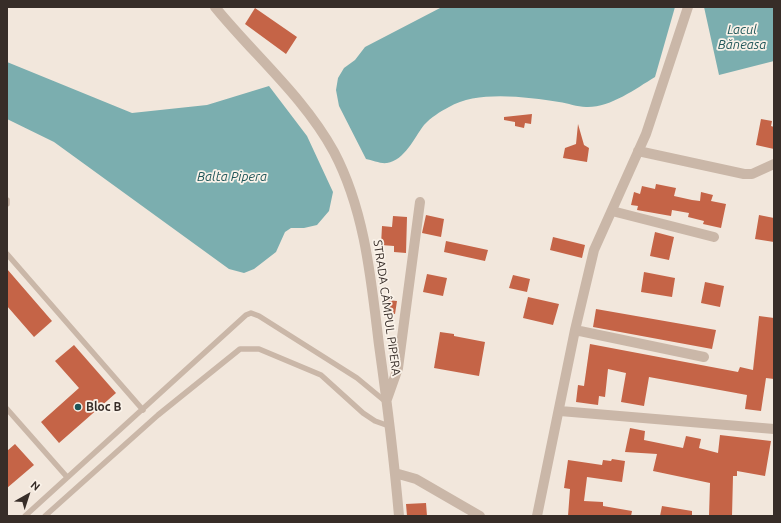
<!DOCTYPE html>
<html>
<head>
<meta charset="utf-8">
<style>
	body { margin:0 }
	#map { position:relative; width:781px; height:523px; overflow:hidden; background:#f2e7dc; font-family:Ubuntu,sans-serif }
	canvas { display:block }
	.frame { position:absolute; inset:0; border:8px solid #372d28; pointer-events:none }
	.north { position:absolute; left:8px; top:475px; width:40px; height:40px; -webkit-text-stroke:3px #faf2e9; paint-order:stroke; rotate:39deg; font-size:11px; font-weight:700; line-height:16px; text-align:center; color:#372d28 }
	.north::after { content:''; display:block; margin:auto; width:14px; height:18px; background:#372d28; clip-path:polygon(50% 0,100% 100%,50% 72%,0 100%) }
</style>
</head>
<body>
<div id="map">
<canvas width="781" height="523"></canvas>
<div class="frame"></div>
<div class="north">N</div>
</div>
<script>
const ctx = document.querySelector('canvas').getContext('2d');
ctx.lineJoin = 'round';
function fillPath(path, color) {
  ctx.fillStyle = color;
  ctx.fill(path, 'evenodd');
}
function strokePath(path, color, width, dash) {
  ctx.strokeStyle = color;
  ctx.lineWidth = width;
  ctx.lineCap = dash ? 'butt' : 'round';
  ctx.setLineDash(dash || []);
  ctx.stroke(path);
}
function drawText(font, color, halo, rows, align = 'center') {
  ctx.font = font + ' Ubuntu,sans-serif';
  ctx.lineWidth = 3.5;
  ctx.setLineDash([]);
  ctx.textBaseline = 'middle';
  ctx.strokeStyle = halo;
  ctx.fillStyle = color;
  for (const [text, x, y, turn = 0] of rows) {
    ctx.save();
    ctx.translate(x, y);
    ctx.rotate((+turn || 0) * Math.PI / 180);
    ctx.textAlign = isNaN(turn) ? turn : align;
    if (halo) ctx.strokeText(text, 0, 0);
    ctx.fillText(text, 0, 0);
    ctx.restore();
  }
}
fillPath(new Path2D(`
	M442,7H675L655,77C635,89 610,108 586,107C577,107 568,103 559,102C528,97 477,90 449,107C441,111 430,118 424,125C414,138 405,160 387,163C381,164 372,160 366,159L339,106L336,90L338,78L344,68L355,60L365,47Z
	M704,7H774V61L719,75Z
	M7,62L132,113L207,105L269,86L307,136L333,192L329,211L317,225L304,228H291L285,232L276,252L254,269L244,273L229,269L54,142L7,119Z`), '#7baeaf');
fillPath(new Path2D(`
	M255,8L297,37L286,54L245,24Z
	M532,114L531,124L525,123L524,128L515,126V122L504,120V117Z
	M761,119L772,121L771,126L774,127V149L756,145Z
	M578,124L584,145L589,148L587,162L563,158L565,148L576,144Z
	M656,184L676,188L674,196L692,200L700,201L701,192L713,195L711,201L726,204L721,228L703,224L704,221L688,217L689,213L672,210L671,216L637,210L638,206L631,205L634,192L640,194L642,186L655,189Z
	M426,215L444,219L441,237L422,233Z
	M759,215L774,218V242L755,239Z
	M393,216L407,217L406,253L394,252V246L381,245L382,226L392,227Z
	M655,232L674,237L669,260L650,256Z
	M553,237L585,245L582,258L550,250Z
	M446,241L488,250L485,261L444,252Z
	M7,269L52,321L34,337L7,306Z
	M644,272L675,278L672,297L641,292Z
	M427,274L447,278L443,296L423,292Z
	M513,275L530,279L527,292L509,288Z
	M705,282L724,286L720,307L701,303Z
	M528,297L559,304L553,325L523,318Z
	M387,300L397,301L395,314L385,312Z
	M596,309L716,330L712,349L593,327Z
	M759,316L774,318V379L766,378L761,411L745,409L747,395L649,377L644,406L621,402L626,373L608,369L605,397L599,396L598,405L576,402L578,385L584,386L590,344L738,372L740,367L753,370Z
	M440,332L454,334V336L485,342L479,376L434,368Z
	M74,345L116,393L59,443L41,422L79,388L55,361Z
	M630,428L645,431L644,440L683,448L686,436L701,439L699,448L718,453L720,435L771,441L765,476L737,471V476H733L732,516H709L710,483L653,471L657,454L625,452Z
	M15,444L34,465L7,488V451Z
	M612,459L625,461L622,482L587,477L584,501L603,502V506L632,511L631,516H568L570,489L564,488L568,460L602,465L603,460L611,461Z
	M426,503L427,516H407L406,504Z
	M662,506L692,511V516H660Z`), '#c56447');
strokePath(new Path2D(`
	M7,200V204
	M7,254L143,410
	M7,409L67,477
	M25,516L246,315L251,313L259,316L357,378L386,402
	M45,516L158,415L240,349H259L321,375L363,413L375,421L389,426`), '#cab7a8', 5.5);
strokePath(new Path2D(`
	M215,7C254,55 304,97 334,152C365,211 371,279 379,345C387,402 394,459 399,516
	M638,151L744,174H752L774,164
	M612,211L714,237
	M575,330L704,357
	M387,399L398,368L420,202
	M560,411L774,429
	M395,473L416,479L480,516
	M537,516L575,330L594,250L646,134L688,7`), '#cab7a8', 10);
for (const [x, y, r, color] of [
	[78,407,4,"#1e5558"]
]) {
  const dot = new Path2D();
  dot.arc(x, y, r, 0, 2 * Math.PI);
  ctx.fillStyle = color;
  ctx.fill(dot);
  strokePath(dot, '#faf2e9', 1.5);
}
drawText('12px', '#372d28', '#faf2e9', [
	["STRADA CÂMPUL PIPERA",387,308,82]
]);
drawText('bold 12px', '#372d28', '#faf2e9', [
	["Bloc B",86,407]
], 'left');
drawText('italic 13px', '#1e5558', '#faf2e9', [
	["Lacul",742,30],
	["Băneasa",742,45],
	["Balta Pipera",232,177]
]);
</script>
</body>
</html>
